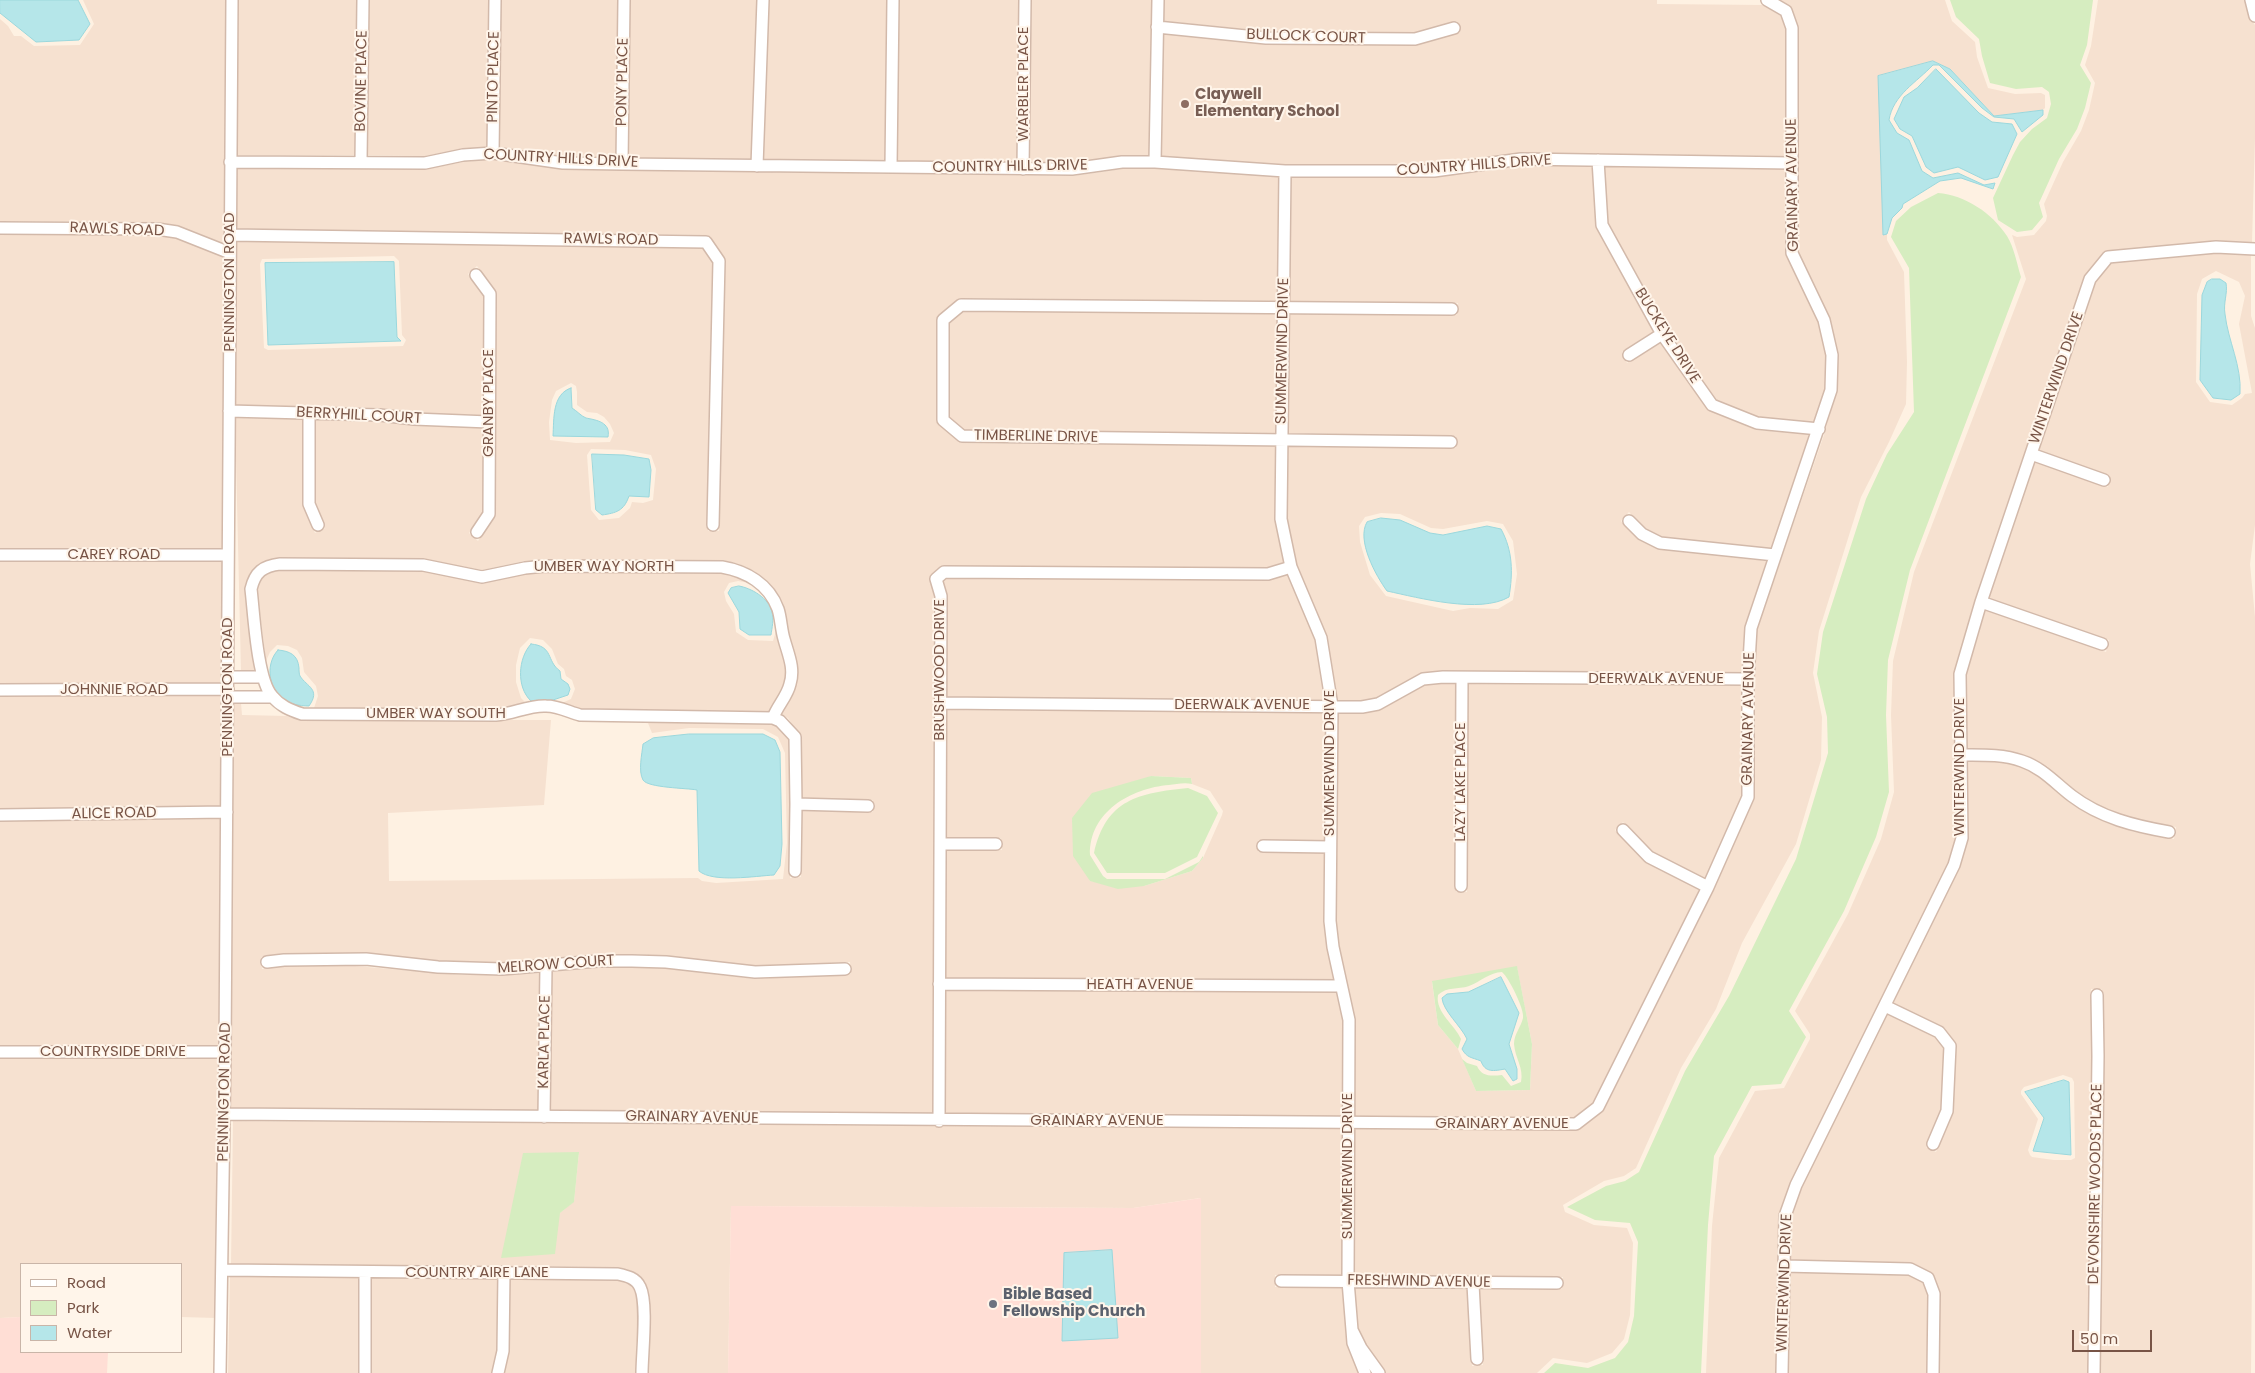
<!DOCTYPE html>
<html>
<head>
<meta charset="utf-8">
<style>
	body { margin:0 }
	#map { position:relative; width:2255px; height:1373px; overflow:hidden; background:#fef1e2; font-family:Poppins,sans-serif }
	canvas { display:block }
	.legend { position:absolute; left:20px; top:1263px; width:162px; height:90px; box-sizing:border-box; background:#fff5ea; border:1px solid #c9b5a8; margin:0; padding:6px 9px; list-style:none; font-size:15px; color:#785446 }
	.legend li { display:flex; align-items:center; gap:10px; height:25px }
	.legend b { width:25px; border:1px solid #c9b5a8 }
	.scale { position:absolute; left:2072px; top:1330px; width:80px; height:22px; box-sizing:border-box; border:2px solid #785446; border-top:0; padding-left:6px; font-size:15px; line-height:18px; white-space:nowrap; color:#785446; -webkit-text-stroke:4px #fff5ea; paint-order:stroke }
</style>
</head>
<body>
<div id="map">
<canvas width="2255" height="1373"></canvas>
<ul class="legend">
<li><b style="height:6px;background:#fff"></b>Road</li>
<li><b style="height:14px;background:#d6edc0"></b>Park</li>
<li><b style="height:14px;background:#b5e6e9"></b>Water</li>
</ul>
<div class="scale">50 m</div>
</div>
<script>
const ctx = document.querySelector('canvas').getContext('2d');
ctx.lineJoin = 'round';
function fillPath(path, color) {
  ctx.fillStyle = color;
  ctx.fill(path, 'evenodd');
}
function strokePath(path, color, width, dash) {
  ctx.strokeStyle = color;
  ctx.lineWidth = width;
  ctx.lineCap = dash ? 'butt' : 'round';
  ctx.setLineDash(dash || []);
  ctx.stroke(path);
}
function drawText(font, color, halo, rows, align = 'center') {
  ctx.font = font + ' Poppins,sans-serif';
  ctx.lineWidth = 4;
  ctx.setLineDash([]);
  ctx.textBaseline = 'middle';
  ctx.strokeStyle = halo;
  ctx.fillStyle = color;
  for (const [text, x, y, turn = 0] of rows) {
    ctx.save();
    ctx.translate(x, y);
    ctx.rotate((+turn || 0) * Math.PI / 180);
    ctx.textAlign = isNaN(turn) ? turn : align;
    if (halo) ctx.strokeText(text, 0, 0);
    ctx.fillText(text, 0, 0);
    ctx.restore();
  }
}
fillPath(new Path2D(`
	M83,0H226L224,245L179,226L157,222L0,221V19L8,26L14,36H21L34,46L80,45L94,24Z
	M237,0H358L356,155H236Z
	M369,0H490L488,147L462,149L425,156L367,155Z
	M501,0H618L616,158L563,156L499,148Z
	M630,0H758L751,159L627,158Z
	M769,0H887L886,161L763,159Z
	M898,0H1019L1018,163L897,161Z
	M1030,0H1152L1150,156H1121L1072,163H1029Z
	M1163,0H1657V4L1763,5L1781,15L1787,29L1785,156L1521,153L1434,165H1285L1161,156L1163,34L1266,44L1415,45L1460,32L1457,21L1415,33L1266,31L1163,21Z
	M1779,0H1945L1952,21L1975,42L1977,57L1988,88L2015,94L2041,93L2045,95V108L2043,110L1994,116L1950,69L1933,61L1879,76L1884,235L1887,234V240L1904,272L1907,362L1906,404L1889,442L1861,497L1819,631L1813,673L1822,717L1821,760L1796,844L1742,943L1716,1009L1681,1068L1636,1168L1624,1176L1604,1181L1563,1205L1565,1212L1594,1225L1627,1228L1633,1243L1630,1315L1624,1339L1612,1353L1587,1363L1553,1358L1537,1373H1385L1365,1345L1358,1328L1354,1288L1468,1290L1472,1366L1483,1365L1479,1290L1562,1289L1563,1277L1354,1275V1129L1576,1130L1601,1112L1711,895L1753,800V680L1757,629L1824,435L1836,390L1838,353L1829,319L1798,251L1791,9Z
	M2098,0H2245L2251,20L2255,25V138L2252,242L2211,241L2108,251L2085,277L1978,595L1955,672L1956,837L1949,862L1792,1182L1780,1213L1776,1373H1706L1712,1226L1719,1158L1755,1091L1784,1088L1810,1039V1034L1795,1011L1848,914L1881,839L1894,792L1891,715L1893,661L1914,572L2026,279L2012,235L2017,237L2034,235L2046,221L2047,216L2044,204L2063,162L2081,131L2089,110L2095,83L2085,65L2091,46Z
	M493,159L562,169L616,170L1072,176L1122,169L1155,168L1279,177L1278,301L961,298L940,315L938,320L937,420L939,425L962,443L1276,446V519L1284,562L1267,568L945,566L933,574L931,581L935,597L933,1115L550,1111L551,972L598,967H632L666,968L755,979L851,974L850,962L756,966L666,956L632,954L598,955L502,963L438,961L366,953H284L261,957L262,969L285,966L343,965L462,975L540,973L539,1111L230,1108L233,703H241L242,715L287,716L300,720H551L544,805L388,813L389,881L698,878L702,881L716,883L783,879L787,843L785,753L778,737L763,729L689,728L652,733L648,723H763L778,726L783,731L789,739L791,748L790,878L801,877L802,810L873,812V800L802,798L800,736L788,718L781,714L796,686L798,670L783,608L777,594L766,581L754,571L739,564L722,560H545L524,561L482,570L423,559L280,558L267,560L255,567L249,575L246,588L257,671H241L235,418L303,419V504L315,533L325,528L314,503V420L380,421L414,425L483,428V512L469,533L478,541L493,517L494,290L477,266L468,274L484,296L483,415L414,413L381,408L235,405V241L703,248L713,263L708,531H719L724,261L710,238L706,235L235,229L236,168L425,169L464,162ZM394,256L399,261L402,335L406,340L403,346L268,350L264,348L260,264L262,259ZM571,383L576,386L577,392V405L587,412L597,413L604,417L610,424L614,433L610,442L576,443L550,440L549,422L552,400L556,391ZM591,449L625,450L651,455L656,469L653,500L643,503L632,502L630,508L619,518L599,520L591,510L587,455Z
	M1521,166H1593L1597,226L1654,332L1622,352L1627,363L1661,342L1710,411L1756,430L1811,434L1772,549L1662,537L1645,529L1629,512L1621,521L1639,540L1660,549L1768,561L1746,626L1743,673L1442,671L1420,674L1376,698L1362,701L1337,700L1326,637L1296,565L1287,519V446L1456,448V436L1287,433L1289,314L1457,315L1458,303L1289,301L1290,178L1434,177ZM1381,513L1400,514L1431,528L1443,529L1487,521L1503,524L1513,541L1517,574L1513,600L1498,609L1470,608L1453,611L1386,596L1370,575L1360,542L1359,526L1365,517Z
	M1604,166L1785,169L1787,253L1819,323L1827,355L1825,388L1815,422L1758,417L1715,400L1667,331L1608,223Z
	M0,234L157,235L176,238L224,257L223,549L0,548Z
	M2216,253L2251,255V316L2255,328V525L2250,564L2255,617V960L2251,1373H2100L2103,1056L2102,989H2091L2092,1056L2088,1373H1938L1940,1294L1931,1273L1910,1263L1790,1260V1217L1801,1188L1887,1014L1936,1037L1944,1048L1942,1109L1926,1147L1936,1152L1952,1114L1954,1042L1941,1027L1893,1003L1960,867L1967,838V762L1998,761L2022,767L2042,777L2069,802L2099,819L2134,832L2174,839L2176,827L2136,820L2103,808L2076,791L2047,766L2026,755L1998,749H1967L1966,675L1985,610L2106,652L2109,640L1988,598L2034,462L2108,487L2110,476L2038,450L2095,282L2111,263ZM2216,271L2239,282L2245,296L2239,324L2252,393L2245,394L2242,398L2232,405L2210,402L2196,382L2197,294L2202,279ZM2063,1075L2072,1078L2074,1082L2075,1158L2071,1160H2054L2032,1157L2030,1155L2028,1150L2038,1119L2021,1094V1091L2024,1087Z
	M963,311L1278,314L1276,433L964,430L948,417L949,323Z
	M0,561H223V683L0,684Z
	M281,570L422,571L482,583L525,574L545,573H721L736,576L749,583L738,581L729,583L724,592L726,601L734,614L736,632L748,640L773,641L776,631L785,661L787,671L785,683L770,712L581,709L562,703L571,699L575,689L572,680L566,676L564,669L558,664L552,649L543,640L530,638L520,648L516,665V682L521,698L526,703L496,709L314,708L318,696L316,686L304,672L302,658L297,650L288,646L277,645L270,652L266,661L257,590L258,582L263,576L271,572Z
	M1288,574L1316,640L1326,700L946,697V596L943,581L946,578L1268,580Z
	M1443,683L1456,684V892H1467V684L1742,686V796L1706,879L1652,852L1623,822L1615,830L1647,863L1701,890L1594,1103L1574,1118L1354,1116L1346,980L1338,946L1336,921L1337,712L1362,713L1378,710L1424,685ZM1517,967L1532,1044L1530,1090L1476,1091L1458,1049L1438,1025L1432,982Z
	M0,696H222V806L0,809Z
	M946,710L1326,712L1325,840H1258V852L1325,853V921L1327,948L1334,979L945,978V850H1002L1001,838L945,837ZM1151,776L1191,778L1192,784L1210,791L1223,811L1222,815L1203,858L1192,871L1144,886L1090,881L1072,818Z
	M222,819L220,1046L0,1045V821Z
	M945,990L1337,992L1343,1021V1116L944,1115Z
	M0,1058H220L216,1318L181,1317V1264H21V1317L0,1318Z
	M233,1121L1343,1129V1275H1275V1287L1343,1288L1348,1345L1358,1373H1201L1200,1198L1133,1208L731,1206L728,1373H647L649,1300L644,1282L632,1271L618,1267L231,1264ZM579,1152L574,1201L560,1213Z
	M1789,1272L1909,1275L1924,1283L1929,1295L1927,1373H1787Z
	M230,1276L360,1278L359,1373H228Z
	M371,1278L498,1279V1351L495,1367L492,1373H370Z
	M509,1279L618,1280L628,1282L635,1290L638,1301L636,1373H505L509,1351Z`), '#f6e1d0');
fillPath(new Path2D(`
	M1201,1198V1373H728L731,1206L1133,1208Z
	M21,1317V1352H108L107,1373H0V1318Z`), '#ffded5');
fillPath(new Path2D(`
	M1950,0H2093L2087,45L2080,65L2091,83L2085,108L2077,129L2059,159L2039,203L2043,217L2032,230L2017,232L1998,220L1993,198L2013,155L2020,142L2032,129L2047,118L2051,104L2049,92L2042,87L2016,89L1990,83L1982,56L1979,39L1956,17Z
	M1938,193C1965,195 1992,213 2007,236C2014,247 2017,264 2021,277L1910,570L1888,660L1886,715L1889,792L1876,837L1844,911L1789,1011L1806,1037L1781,1084L1752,1086L1714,1156L1708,1225L1701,1373H1544L1555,1363L1588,1368L1615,1358L1628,1342L1634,1316L1638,1242L1630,1223L1595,1220L1567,1207L1606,1186L1625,1181L1639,1172L1685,1071L1729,996L1796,859L1828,753L1827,717L1817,674L1823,632L1866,499L1887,454L1914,412L1909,268L1891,237L1896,221L1911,207Z
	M1151,776L1191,778L1192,784C1185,782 1176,784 1169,785C1131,788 1089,812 1090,855L1103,876L1107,879H1165L1199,862L1203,856V858L1192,871L1144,886L1118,889L1090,881L1073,856L1072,818L1092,793Z
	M1188,788L1207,796L1218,813L1197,857L1165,873H1107L1094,853C1106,799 1139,793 1188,788Z
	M1517,966L1532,1044L1530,1090L1476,1091L1462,1059L1467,1063L1477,1066C1482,1077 1491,1076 1502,1075L1511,1086L1521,1082C1524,1068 1515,1058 1514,1044C1514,1034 1521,1027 1523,1018C1525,1010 1509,978 1502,972C1490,972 1480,982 1469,986C1457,990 1448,986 1438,995C1435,1012 1455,1025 1461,1039L1458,1049L1438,1025L1432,981Z
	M579,1152L574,1202L560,1213L555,1254L501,1258L523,1153Z`), '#d6edc0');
const water = new Path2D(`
	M0,0H78L90,24L79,40L36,42L0,13Z
	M1933,61L1950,69L1994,116L2043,110V115L2022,132L2014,119L1994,117L1982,108L1939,65H1933C1917,82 1893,95 1889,120L1897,133L1909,140L1922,171L1933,178L1958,173L1984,185L1995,183L1993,189L1961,178L1940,181L1903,204L1902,208L1892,218L1887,234L1883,235L1878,76Z
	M1936,69L1979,113L1992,122L2012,124L2017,134L1998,177L1985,180L1958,167L1934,173L1926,167L1912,136L1900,129L1894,119L1904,97L1917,88Z
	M394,262L397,337L401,341L268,345L265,263Z
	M2212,279H2220L2226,283C2228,293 2223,303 2225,314C2228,341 2242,366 2240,394L2231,400L2213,398L2200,380L2202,295L2207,282Z
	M571,388L572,408C577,411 581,416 586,418C596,420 611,422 608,437L553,436C554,419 552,394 571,388Z
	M592,454L624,455L649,459L651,470L649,497L629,496C624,511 616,513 602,515L596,510Z
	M1381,518L1400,520L1430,533L1443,535L1487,526L1501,529C1513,551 1513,573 1509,597C1480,614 1419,598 1387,591C1376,576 1356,540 1367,522Z
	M739,586C751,588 769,598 772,612C774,619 772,628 771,635H749L740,629L739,612L728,593L731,588Z
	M531,644C554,646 546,661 560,671L561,679L568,684L570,689L568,695L553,700L531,701C516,687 518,658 531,644Z
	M278,650C290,651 298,655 299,668C299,670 299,674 300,676C307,687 321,689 309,706C300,706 287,704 280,697C268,684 266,663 278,650Z
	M689,734H763L775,740L780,752L782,844L780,866L774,875C756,876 713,883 699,871L697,790C687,788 648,788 643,780C638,771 642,754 643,744L653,738Z
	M1501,977L1519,1013L1509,1044L1517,1069V1079L1513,1081L1505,1069C1494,1071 1485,1073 1481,1061C1471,1057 1467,1058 1462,1049L1467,1039C1461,1026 1443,1011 1442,998L1447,994L1468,992Z
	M2064,1080L2069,1082L2071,1155L2033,1151L2044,1118L2025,1092Z
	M1112,1250L1118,1338L1062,1341L1064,1253Z`);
fillPath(water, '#b5e6e9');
strokePath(water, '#9bd7dc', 1);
const minor = new Path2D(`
	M2251,0L2255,16
	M1157,27L1266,38L1415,39L1454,28
	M493,153L495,0
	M1598,160L1602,225L1662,334L1712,405L1757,423L1819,429
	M361,161L363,0
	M230,162L425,163L463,155L493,153L563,163L622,164L1072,169L1122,162H1155L1285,171H1434L1521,159L1791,163
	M1155,162L1158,0
	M622,164L624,0
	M757,166L763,0
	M891,167L893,0
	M1023,169L1025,0
	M1285,171L1281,519L1291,567L1321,638L1332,706L1330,921L1333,947L1349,1020L1348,1281L1352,1330
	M0,228L157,229L177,232L230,253
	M230,235L706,242L719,261L713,525
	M476,275L490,294L489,514L477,532
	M1629,355L1662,334
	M229,411L380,415L414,419L489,422
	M309,413V504L318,525
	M1451,442L962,436L943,420V320L961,305L1452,309
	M2031,454L2104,480
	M1629,521L1642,534L1660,543L1775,555
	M0,555H228
	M1981,602L2102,644
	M228,677H263
	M0,690L228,689
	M228,697H272
	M940,703L1362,707L1378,704L1423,679L1443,677L1748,679
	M773,718C777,706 787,697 790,684C795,668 788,654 784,639C781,629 781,618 778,609C769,584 746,571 722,567L545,566L525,568L482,577L423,565L280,564C263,566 255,572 251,589C254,614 257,679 272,696C280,706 290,710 302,714L496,715C513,714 529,705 546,706C558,706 569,712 580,715L773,718L780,721L795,737L796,804
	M1961,755C1982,755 2002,754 2022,761C2043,768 2056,784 2072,796C2101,818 2135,826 2169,832
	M0,815L227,812
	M1623,830L1649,857L1708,887
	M940,844H996
	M1263,846L1330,847
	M795,871L796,804L868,806
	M1461,886L1462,678
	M267,962L284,960L366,959L438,967L502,969L598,961H632L666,962L755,972L845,969
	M939,984L1341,986
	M1885,1006L1939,1032L1950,1046L1947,1111L1933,1144
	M0,1052H225
	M225,1114L1576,1124L1598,1107L1708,887L1748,797V679L1751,628L1831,390L1832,355L1824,320L1792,253V28L1786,11L1767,0
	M544,1117L546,966
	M939,1121L941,596L936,579L944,572L1268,574L1291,567
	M1784,1266L1910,1269L1928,1278L1934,1294L1933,1373
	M223,1270L618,1274C627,1276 636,1278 640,1287C648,1303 642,1354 642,1373
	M1281,1281L1557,1283
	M1473,1284L1477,1359
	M220,1373L225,1052L232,0
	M365,1373V1272
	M498,1373L503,1351L504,1272
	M1365,1373L1353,1343L1352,1330L1361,1348L1379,1373
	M1782,1373L1785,1216L1796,1185L1954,865L1962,838L1960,674L1981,602L2090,279L2108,257L2216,247L2255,249
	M2094,1373L2098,1056L2097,995`);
strokePath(minor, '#d2b9aa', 14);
strokePath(minor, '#fff', 11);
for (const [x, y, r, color] of [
	[1185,104,5,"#8d6e63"],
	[993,1304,5,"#6b7280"]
]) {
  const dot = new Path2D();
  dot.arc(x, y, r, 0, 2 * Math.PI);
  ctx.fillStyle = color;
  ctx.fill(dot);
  strokePath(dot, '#fff5ea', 2);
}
drawText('15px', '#785446', '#fff5ea', [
	["BULLOCK COURT",1306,37,2],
	["PINTO PLACE",494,77,-89],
	["BOVINE PLACE",362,81,-89],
	["PONY PLACE",623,82,-89],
	["WARBLER PLACE",1024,84,-90],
	["COUNTRY HILLS DRIVE",561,159,3],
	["COUNTRY HILLS DRIVE",1474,166,-4],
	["COUNTRY HILLS DRIVE",1010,167,-1],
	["GRAINARY AVENUE",1793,185,-91],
	["RAWLS ROAD",117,230,2],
	["RAWLS ROAD",611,240,1],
	["PENNINGTON ROAD",230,282,-90],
	["BUCKEYE DRIVE",1667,336,58],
	["SUMMERWIND DRIVE",1283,351,-89],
	["WINTERWIND DRIVE",2057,378,-71],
	["GRANBY PLACE",489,403,-90],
	["BERRYHILL COURT",359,416,3],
	["TIMBERLINE DRIVE",1036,437,1],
	["CAREY ROAD",114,555],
	["UMBER WAY NORTH",604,567],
	["BRUSHWOOD DRIVE",940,670,-90],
	["DEERWALK AVENUE",1656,679],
	["PENNINGTON ROAD",228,687,-90],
	["JOHNNIE ROAD",114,690],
	["DEERWALK AVENUE",1242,705],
	["UMBER WAY SOUTH",436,714],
	["GRAINARY AVENUE",1749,719,-89],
	["SUMMERWIND DRIVE",1330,763,-90],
	["WINTERWIND DRIVE",1960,767,-90],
	["LAZY LAKE PLACE",1461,782,-90],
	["ALICE ROAD",114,814,-1],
	["MELROW COURT",556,965,-4],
	["HEATH AVENUE",1140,985],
	["KARLA PLACE",545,1042,-89],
	["COUNTRYSIDE DRIVE",113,1052],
	["PENNINGTON ROAD",225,1092,-89],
	["GRAINARY AVENUE",692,1118,1],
	["GRAINARY AVENUE",1097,1121],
	["GRAINARY AVENUE",1502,1124],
	["SUMMERWIND DRIVE",1348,1166,-90],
	["DEVONSHIRE WOODS PLACE",2096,1184,-89],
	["COUNTRY AIRE LANE",477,1273],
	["FRESHWIND AVENUE",1419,1282,1],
	["WINTERWIND DRIVE",1785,1283,-88]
]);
drawText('bold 15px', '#785e54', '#fff5ea', [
	["Claywell",1195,95],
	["Elementary School",1195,112]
], 'left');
drawText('bold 15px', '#5b616d', '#fff5ea', [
	["Bible Based",1003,1295],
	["Fellowship Church",1003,1312]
], 'left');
</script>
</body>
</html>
